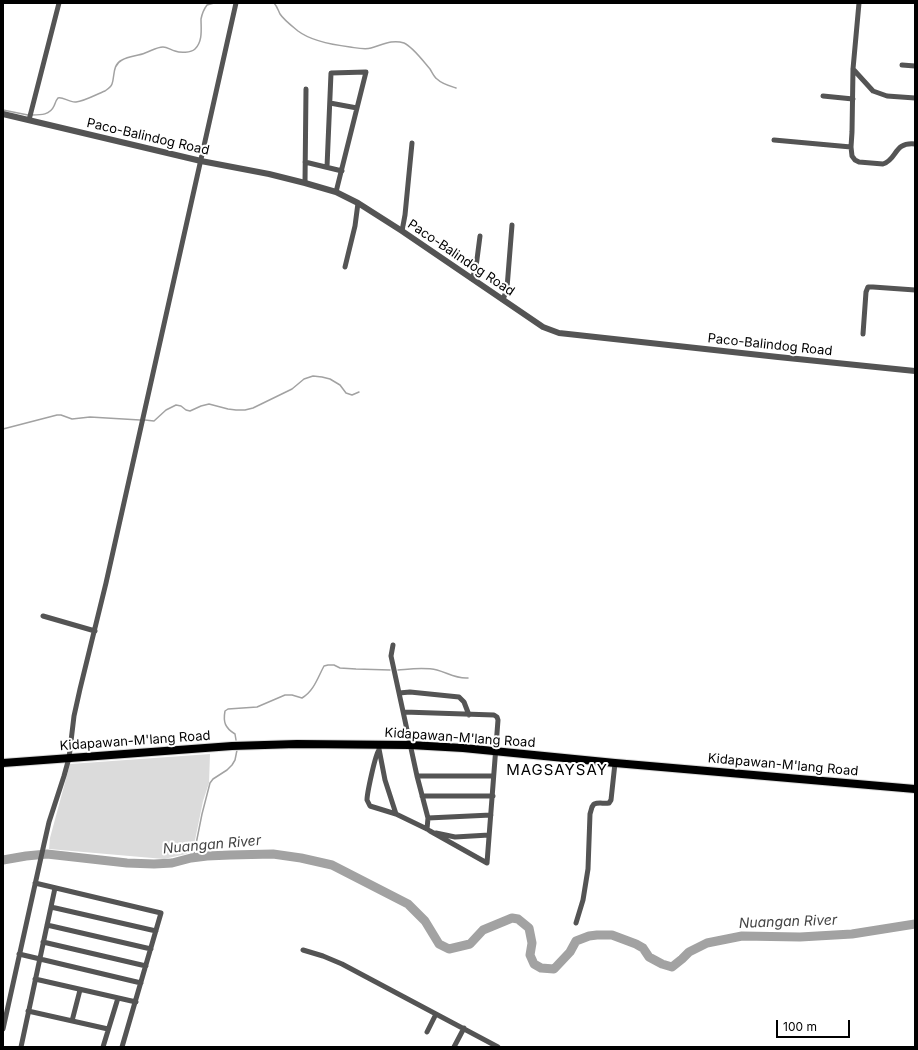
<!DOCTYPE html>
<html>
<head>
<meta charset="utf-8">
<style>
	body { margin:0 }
	#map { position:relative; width:918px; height:1050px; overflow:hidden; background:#fff; font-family:Inter,sans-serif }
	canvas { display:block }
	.frame { position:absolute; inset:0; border:4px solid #000; pointer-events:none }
	.scale { position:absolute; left:776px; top:1020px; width:74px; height:18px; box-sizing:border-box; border:2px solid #000; border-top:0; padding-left:5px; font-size:12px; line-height:14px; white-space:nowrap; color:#000; -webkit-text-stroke:3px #fff; paint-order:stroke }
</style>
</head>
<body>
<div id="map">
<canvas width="918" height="1050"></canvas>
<div class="frame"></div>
<div class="scale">100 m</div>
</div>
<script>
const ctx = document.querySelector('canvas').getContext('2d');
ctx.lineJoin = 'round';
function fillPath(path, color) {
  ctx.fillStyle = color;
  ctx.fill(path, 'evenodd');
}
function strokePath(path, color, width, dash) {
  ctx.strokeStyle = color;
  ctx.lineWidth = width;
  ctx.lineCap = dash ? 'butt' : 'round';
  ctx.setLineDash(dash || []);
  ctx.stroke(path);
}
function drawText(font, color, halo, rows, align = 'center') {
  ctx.font = font + ' Inter,sans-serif';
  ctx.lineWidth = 4;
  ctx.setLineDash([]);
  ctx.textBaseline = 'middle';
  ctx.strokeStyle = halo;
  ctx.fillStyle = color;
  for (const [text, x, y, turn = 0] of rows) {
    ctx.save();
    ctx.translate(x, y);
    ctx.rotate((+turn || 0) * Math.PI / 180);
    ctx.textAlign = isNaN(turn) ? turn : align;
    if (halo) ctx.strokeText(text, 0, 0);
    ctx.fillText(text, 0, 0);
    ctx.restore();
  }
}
fillPath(new Path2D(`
	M210,754L209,783L203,801L193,850L186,854L164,859L49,849L50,838L70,764Z`), '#dbdbdb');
strokePath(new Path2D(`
	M274,3C277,6 278,10 280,14C284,20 292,26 298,31C311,41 334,45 350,47C357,48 365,50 371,48C382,45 392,39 404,43C413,47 423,61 430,69C432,72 434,77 437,79C442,84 450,86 456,88
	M3,110L28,115
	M32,115C41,115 50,115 54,106C55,104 56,100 58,98C62,96 70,103 76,102C85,101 97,94 105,91C108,89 111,87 112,84C115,76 112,65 122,60C129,56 138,56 145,53C151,51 157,47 163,47C167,47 171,50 175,51C180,53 191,53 195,49C203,41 201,29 201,19C202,14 204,9 207,5L214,3H222
	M145,420L154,421L166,410L176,405L181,406L186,410L190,411L201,406L209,404L228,409L236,410H245L253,408L292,389L304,379L313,376L322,377L330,379L340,385L346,393L352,395L359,392
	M3,429L57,415H61L72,419L90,417L140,420
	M398,670C411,669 424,667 437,670C448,673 456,679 468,678
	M236,740L235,734C225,728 223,722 225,711L228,709L257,707L285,695H292L302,698C314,691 318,677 324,666L328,665H334L340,668L356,669L390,670
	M191,858L194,854L202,814L210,783L213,779L227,770L232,765L235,760L237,750`), '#a2a2a2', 1.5);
strokePath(new Path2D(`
	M3,860L26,856L47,854L127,863L154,864L172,863L191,858L207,856L230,855L273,854L301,858L332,865L408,904L425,921L439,944L449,949L470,944L483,930L512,918L518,919L529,928L532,943L530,955L534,964L541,968L554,969L570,952L576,941L589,936L597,935H612L636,944L643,948L649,957L662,964L672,967L682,959L689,952L707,943L742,936L800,937L852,934L915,924`), '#a2a2a2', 9);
const primary = new Path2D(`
	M3,763L232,746L297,744L410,745L463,748L615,763L915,789`);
strokePath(primary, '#dbdbdb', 10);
strokePath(new Path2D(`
	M859,3L853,69L852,132L851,147L852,156L855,160L859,162L883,164C898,159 893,142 915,144
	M902,65L915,66
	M853,69L873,91L887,96L915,98
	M823,96L853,99
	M330,103L357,108
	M29,120L59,3
	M774,140L851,147
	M305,162L342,171
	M327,167L331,73L366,72L336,192
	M305,183L306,89
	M402,231L405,215L412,143
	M345,267L355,226L358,203
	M472,279L476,267L480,236
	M503,300L507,288L512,225
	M863,334L866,292L868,287H873L915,290
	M43,616L95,631
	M393,645L391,656L417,776L428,818L427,829
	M399,693L410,692L459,697L464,702L469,715
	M379,749L385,780L396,814
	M379,750C375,755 367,794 367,800C368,802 369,804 370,806L396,814L427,829L430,831L487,863L498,720L497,717L494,715L404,712
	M417,776H493
	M422,796H493
	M428,818L491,815
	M436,833L455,837L489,835
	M35,883L161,913L122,1047
	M51,907L156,931
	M576,923L583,900L588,869L590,814L592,807L594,804C599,802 604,804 609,803L611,800L615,763
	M47,925L151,949
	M43,942L146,966
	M303,950L323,956L342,964L498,1047
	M19,954L141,983
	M35,979L136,1002
	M28,1011L108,1029
	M72,1021L80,990
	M3,1029L44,844L49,822L64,776L69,758L74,716L80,689L106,583L236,3
	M427,1032L436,1014
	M21,1047L55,888
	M103,1047L118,998
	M454,1047L464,1028`), '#545454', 5);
strokePath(new Path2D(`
	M3,114L201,161L269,174L305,183L336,192L358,203L402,231L543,327L559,333L778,357L915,371`), '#545454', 6);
strokePath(primary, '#000', 8);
drawText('13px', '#000', '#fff', [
	["Paco-Balindog Road",148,137,13],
	["Paco-Balindog Road",461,258,34],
	["Paco-Balindog Road",770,345,6],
	["Kidapawan-M'lang Road",460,738,4],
	["Kidapawan-M'lang Road",135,741,-4],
	["Kidapawan-M'lang Road",783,765,5]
]);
drawText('italic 14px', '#434343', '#fff', [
	["Nuangan River",212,845,-5],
	["Nuangan River",788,922,-2]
]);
ctx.letterSpacing = '1px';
drawText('15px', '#000', '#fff', [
	["MAGSAYSAY",557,770]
]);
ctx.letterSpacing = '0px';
</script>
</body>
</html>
